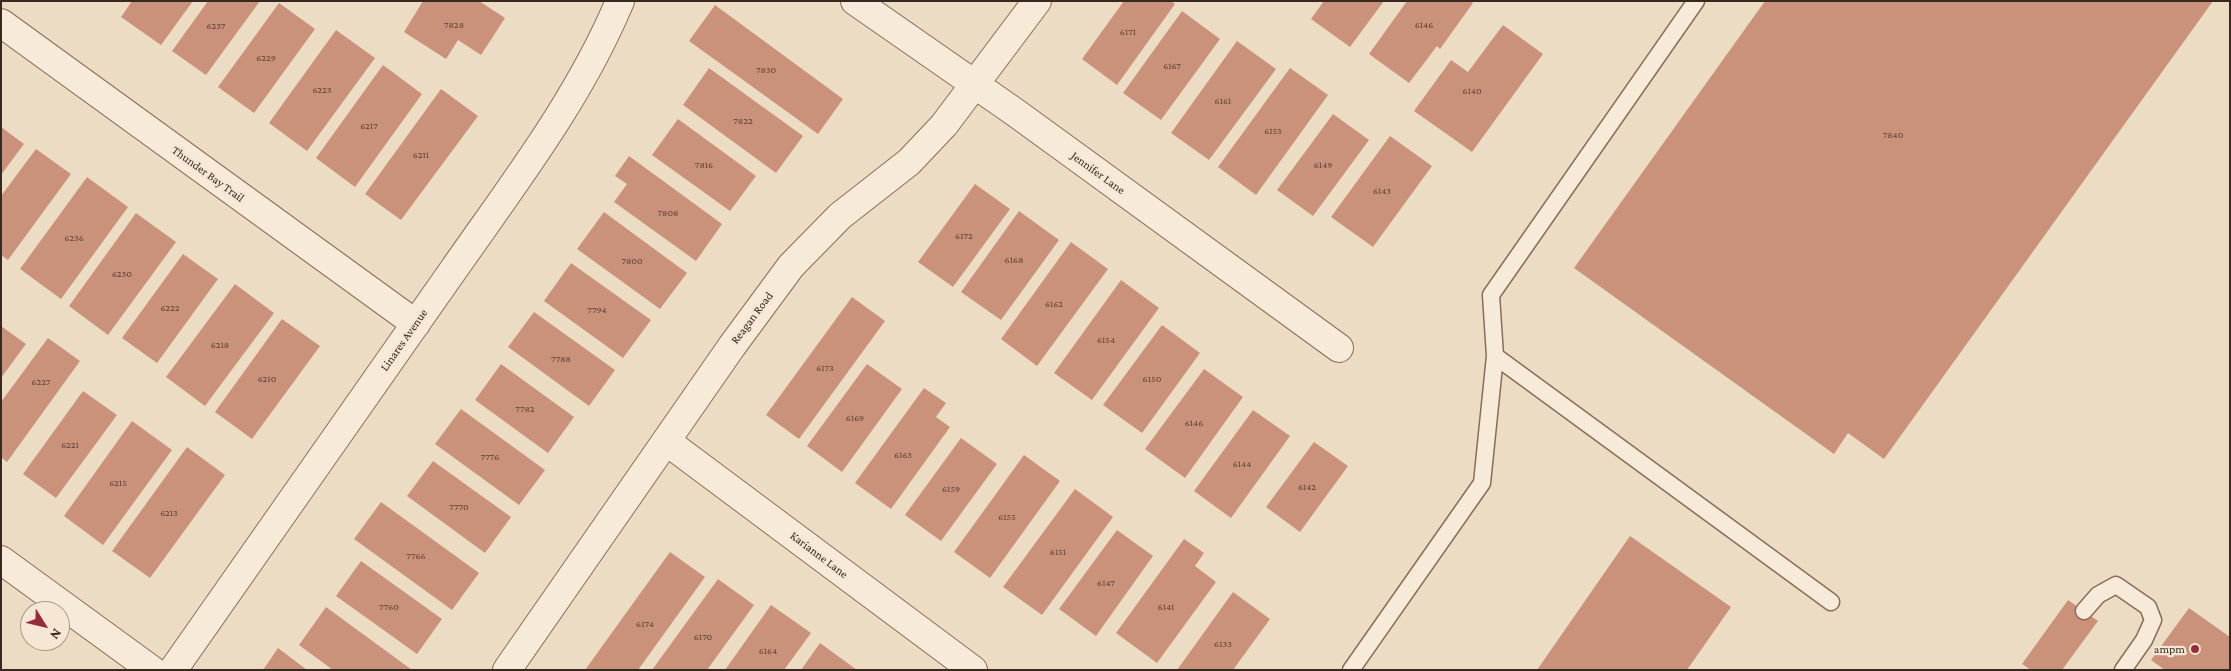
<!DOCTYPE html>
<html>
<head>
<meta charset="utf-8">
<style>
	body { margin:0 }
	#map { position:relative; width:2231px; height:671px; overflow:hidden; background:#eddcc4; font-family:"Crimson Pro",serif }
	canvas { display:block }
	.frame { position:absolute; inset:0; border:2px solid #38281f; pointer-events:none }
	.north { position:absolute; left:20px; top:601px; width:50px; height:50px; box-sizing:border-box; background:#f5e7d4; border:1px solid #a99b8c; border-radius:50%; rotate:126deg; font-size:14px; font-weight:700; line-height:20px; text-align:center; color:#38281f }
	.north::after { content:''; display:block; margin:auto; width:18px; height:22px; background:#952c3a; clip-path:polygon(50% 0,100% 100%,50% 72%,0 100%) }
</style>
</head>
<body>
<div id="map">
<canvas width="2231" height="671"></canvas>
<div class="frame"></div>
<div class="north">N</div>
</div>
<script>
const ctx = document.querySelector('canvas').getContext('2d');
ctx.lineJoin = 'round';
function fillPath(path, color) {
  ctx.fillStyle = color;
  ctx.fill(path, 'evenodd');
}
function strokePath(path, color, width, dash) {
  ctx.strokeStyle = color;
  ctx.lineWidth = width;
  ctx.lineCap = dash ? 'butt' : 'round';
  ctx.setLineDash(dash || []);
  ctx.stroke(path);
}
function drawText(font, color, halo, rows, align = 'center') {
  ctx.font = font + ' "Crimson Pro",serif';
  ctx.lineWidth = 4.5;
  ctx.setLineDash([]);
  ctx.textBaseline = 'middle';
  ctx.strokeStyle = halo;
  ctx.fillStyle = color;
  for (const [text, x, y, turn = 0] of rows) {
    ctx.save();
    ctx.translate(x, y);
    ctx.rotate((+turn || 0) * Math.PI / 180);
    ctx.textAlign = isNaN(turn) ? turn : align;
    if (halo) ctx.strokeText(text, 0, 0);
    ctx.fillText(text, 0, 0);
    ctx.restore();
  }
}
fillPath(new Path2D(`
	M132,1H193L161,45L121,17Z
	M208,1H260L206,75L172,51Z
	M423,1H479L505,18L481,55L458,40L446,59L404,32Z
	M1124,1H1171L1175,4L1117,85L1082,59Z
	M1324,1H1384L1350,47L1311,19Z
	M1407,1H1470L1473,3L1440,49L1437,46L1409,83L1369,54Z
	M1765,1H2213L1884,459L1848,433L1834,454L1574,268Z
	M279,3L315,29L254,113L218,87Z
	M715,5L843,99L818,134L689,41Z
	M1182,11L1220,39L1161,120L1123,93Z
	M1503,25L1543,54L1472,152L1414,111L1451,60L1468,72Z
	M336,30L375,58L307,151L269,123Z
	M1237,41L1276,69L1209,160L1171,133Z
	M383,65L422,94L355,187L316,158Z
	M709,68L803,136L776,173L683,105Z
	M1290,68L1328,95L1256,195L1218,167Z
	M441,89L478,116L401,220L365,194Z
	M1333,114L1369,140L1313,216L1277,190Z
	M678,119L756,176L730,211L652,155Z
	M1,127L24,144L1,175Z
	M1390,136L1432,166L1373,247L1331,217Z
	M36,149L71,174L8,260L1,255V196Z
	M629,156L722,224L696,261L614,202L627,184L615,176Z
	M87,177L128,207L61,299L20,269Z
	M975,184L1010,209L953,287L918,262Z
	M1019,211L1059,240L1001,320L961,292Z
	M604,212L687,273L660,309L577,249Z
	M136,213L176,242L108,335L69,306Z
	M1071,242L1108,269L1037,366L1001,339Z
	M183,254L218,279L157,363L122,338Z
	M571,263L651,320L623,358L544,301Z
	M1121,280L1159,308L1092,400L1054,373Z
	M235,284L274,313L205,406L166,377Z
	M852,297L885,321L799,439L766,415Z
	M534,312L615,370L589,406L508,347Z
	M282,319L320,346L252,439L215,412Z
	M1162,325L1200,353L1142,433L1103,405Z
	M1,326L26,344L1,378Z
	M48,338L80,361L7,462L1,457V402Z
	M501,364L574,417L548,453L475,400Z
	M867,364L902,389L842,472L807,446Z
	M1204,369L1243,397L1185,478L1145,449Z
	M924,388L946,403L936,417L950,427L891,509L855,483Z
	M83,391L117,415L56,498L23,474Z
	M461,409L545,470L519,505L435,444Z
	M1253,410L1290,436L1231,518L1194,491Z
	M132,421L172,450L103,545L64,516Z
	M961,438L997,464L941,541L905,515Z
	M1314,442L1348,466L1300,532L1266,507Z
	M187,447L225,475L150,578L112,551Z
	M1024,455L1060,481L990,578L954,552Z
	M433,461L511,517L485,553L407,496Z
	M1075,489L1113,517L1042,615L1003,587Z
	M381,502L479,573L452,610L354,539Z
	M1117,530L1153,556L1096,636L1059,609Z
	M1630,536L1731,607L1687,670H1537Z
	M1184,539L1204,553L1195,566L1216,582L1157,663L1116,633Z
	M670,552L705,577L638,670H585Z
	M361,561L442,619L417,654L336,596Z
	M718,579L754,605L707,670H652Z
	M1233,592L1270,619L1233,670H1177Z
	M2068,600L2098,621L2062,670H2031L2022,664Z
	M771,605L811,633L784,670H725Z
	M326,607L412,670H333L299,645Z
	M2189,608L2230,637V670H2165L2151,660Z
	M820,643L857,670H801Z
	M278,648L307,670H263Z`), '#cb927b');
const lane = new Path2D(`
	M1696,1L1491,295L1495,356L1831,602
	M2084,611L2098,595L2116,585L2148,607L2153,620L2144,640L2123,670
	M1351,670L1482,483L1495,356`);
const street = new Path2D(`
	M855,1L1016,113L1339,348
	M1,23L416,324
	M666,441L973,670
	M1,560L152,670
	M173,670C266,536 361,403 454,269C514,183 579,99 620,1
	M507,670L732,346L791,266L840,216L909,162L944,125L1037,1`);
strokePath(lane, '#886d5b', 19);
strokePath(street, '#886d5b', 30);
strokePath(lane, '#f8ead8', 16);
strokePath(street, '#f8ead8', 28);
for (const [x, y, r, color] of [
	[2195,649,5,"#952c3a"]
]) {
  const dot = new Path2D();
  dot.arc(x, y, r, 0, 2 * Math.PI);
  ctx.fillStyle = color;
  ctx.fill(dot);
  strokePath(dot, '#f5e7d4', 2);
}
drawText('10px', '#5d4236', null, [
	["7828",454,25],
	["6146",1424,25],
	["6237",216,26],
	["6171",1128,32],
	["6229",266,58],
	["6167",1172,66],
	["7830",766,70],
	["6223",322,90],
	["6140",1472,91],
	["6161",1223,101],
	["7822",743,121],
	["6217",369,126],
	["6153",1273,131],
	["7840",1893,135],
	["6211",421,155],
	["7816",704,165],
	["6149",1323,165],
	["6143",1382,191],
	["7808",668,213],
	["6172",964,236],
	["6236",74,238],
	["6168",1014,260],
	["7800",632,261],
	["6230",122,274],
	["6162",1054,304],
	["6222",170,308],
	["7794",597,310],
	["6154",1106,340],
	["6218",220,345],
	["7788",561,359],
	["6173",825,368],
	["6210",267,379],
	["6150",1152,379],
	["6227",41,382],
	["7782",525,409],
	["6169",855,418],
	["6146",1194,423],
	["6221",70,445],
	["6163",903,455],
	["7776",490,457],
	["6144",1242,464],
	["6215",118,483],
	["6142",1307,487],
	["6159",951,489],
	["7770",459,507],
	["6213",169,513],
	["6155",1007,517],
	["6151",1058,552],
	["7766",416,556],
	["6147",1106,583],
	["7760",389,607],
	["6141",1166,607],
	["6174",645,624],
	["6170",703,637],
	["6133",1223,644],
	["6164",768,651]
]);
drawText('12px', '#38281f', '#f5e7d4', [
	["Jennifer Lane",1098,173,36],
	["Thunder Bay Trail",208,174,36],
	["Reagan Road",752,318,-53],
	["Linares Avenue",404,340,-55],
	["Karianne Lane",819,555,37]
]);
drawText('12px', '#38281f', '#f5e7d4', [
	["ampm",2185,649]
], 'right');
</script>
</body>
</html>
